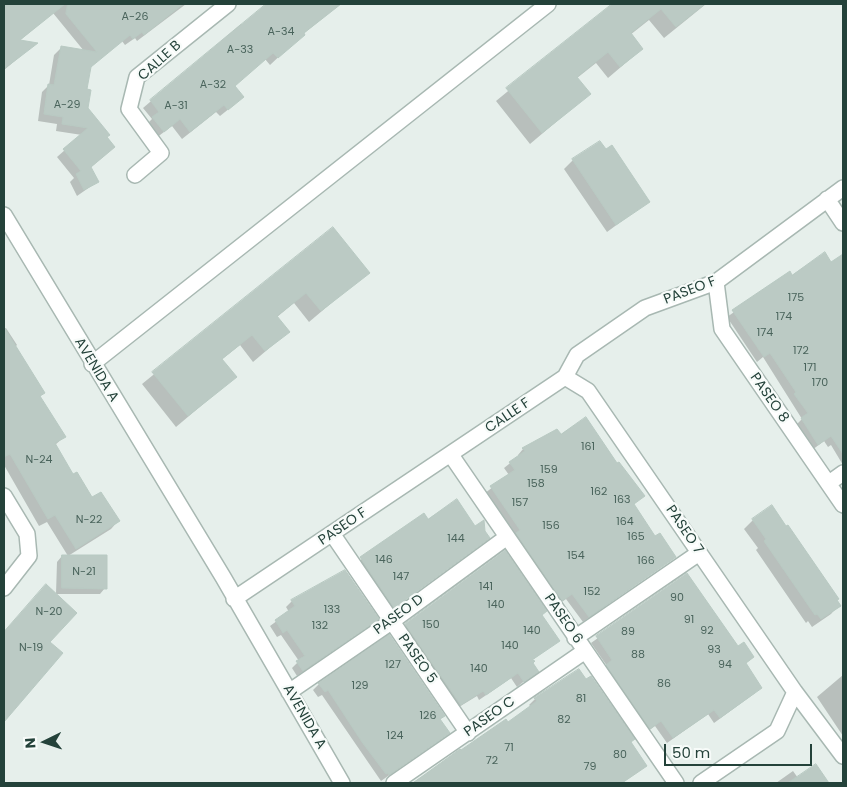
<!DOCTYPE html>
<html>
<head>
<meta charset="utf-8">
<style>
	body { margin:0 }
	#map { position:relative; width:847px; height:787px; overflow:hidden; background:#e6efeb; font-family:Poppins,sans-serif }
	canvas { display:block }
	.frame { position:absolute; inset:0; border:5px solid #24423a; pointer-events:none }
	.north { position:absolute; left:20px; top:717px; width:50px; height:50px; -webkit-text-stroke:4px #f7fbf9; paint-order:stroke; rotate:266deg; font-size:14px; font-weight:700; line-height:20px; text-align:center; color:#24423a }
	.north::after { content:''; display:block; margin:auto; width:18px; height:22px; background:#24423a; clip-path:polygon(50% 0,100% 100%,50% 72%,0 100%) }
	.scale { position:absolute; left:664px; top:744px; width:148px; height:22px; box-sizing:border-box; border:2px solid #24423a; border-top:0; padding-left:6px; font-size:15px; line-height:18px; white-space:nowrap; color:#24423a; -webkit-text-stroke:4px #f7fbf9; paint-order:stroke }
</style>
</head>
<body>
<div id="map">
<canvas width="847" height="787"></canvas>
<div class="frame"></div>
<div class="north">N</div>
<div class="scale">50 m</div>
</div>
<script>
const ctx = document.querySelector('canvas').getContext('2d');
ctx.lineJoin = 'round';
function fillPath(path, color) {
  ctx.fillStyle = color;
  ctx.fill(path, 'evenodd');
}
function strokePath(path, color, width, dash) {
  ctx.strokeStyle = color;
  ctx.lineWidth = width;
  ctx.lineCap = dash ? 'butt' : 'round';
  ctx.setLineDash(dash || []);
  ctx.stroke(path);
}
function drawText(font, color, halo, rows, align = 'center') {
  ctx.font = font + ' Poppins,sans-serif';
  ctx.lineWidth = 4.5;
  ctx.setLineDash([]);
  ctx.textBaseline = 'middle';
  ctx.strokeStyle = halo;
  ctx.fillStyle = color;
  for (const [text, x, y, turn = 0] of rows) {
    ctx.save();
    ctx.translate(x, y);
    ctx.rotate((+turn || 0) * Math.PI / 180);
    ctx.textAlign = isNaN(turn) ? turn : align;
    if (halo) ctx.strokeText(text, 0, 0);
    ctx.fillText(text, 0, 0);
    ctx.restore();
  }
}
fillPath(new Path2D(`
	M4,4H186L137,41L135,38L125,45L122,41L89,68L85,90L87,108L114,147L90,168L97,182L77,196L70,182L74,178L57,157L82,135L56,131L57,124L38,121L42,92L49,85L54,55L61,48L84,51L53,13L19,41L29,49L4,70Z
	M269,4H340L303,34L270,65L265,59L234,86L235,104L220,116L216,112L182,139L172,126L156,138L146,125L152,119L143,108L241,24L243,25Z
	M614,4H706L664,38L649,20L630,35L642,49L608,78L596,63L577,78L589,94L530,144L496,101Z
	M605,151L649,201L607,232L564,169L573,160Z
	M333,229L368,272L309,322L294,303L277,317L288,332L253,362L240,345L221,360L235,377L176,427L142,384Z
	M842,256L843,259V465L831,445L828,447L824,441L812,450L796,425L802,419L763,357L757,362L727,317L790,273L792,276L831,264Z
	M6,328L17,345L15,347L43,393L39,397L64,437L55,445L73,475L92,499L118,521L111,529L68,556L47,522L39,526L4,465V329Z
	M556,430L560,436L617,465L643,496L633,505L655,538L674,557L583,622L566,599L556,606L485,493L509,475L504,468L519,456L518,455L523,449Z
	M424,515L427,520L474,528L484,532L488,538L387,613L354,565Z
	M753,520L836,600L839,605L831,614L812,627L808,621L806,623L756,550L758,548L744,529Z
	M62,556L105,588L100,594H56L57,562Z
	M686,575L738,647L753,657L745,664L755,693L714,723L708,714L667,743L655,726L644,734L601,671L607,666L591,643Z
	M323,582L377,619L297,676L292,668L299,661L281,635L277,637L270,626L289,612L286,607L292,601Z
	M40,592L7,717L4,720V632Z
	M541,616L558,641L531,661L537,671L517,687L511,678L479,700L477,696L454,710L400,630L406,625Z
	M843,675V736L817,697Z
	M319,684L443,716L439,720L448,733L381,781L322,695L318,697L313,690Z
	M535,699L630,742L646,766L622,783H412L506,721L508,724L531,707L529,705Z
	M815,766L827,783H776L793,771L798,778Z`), '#0003');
const building = new Path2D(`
	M4,4H65L20,40L38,43L4,69Z
	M68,4H183L144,35L142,32L133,39L130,35L91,67L87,89L91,90L88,108L110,135L107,137L115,147L91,167L99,182L84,190L76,174L81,171L63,149L88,128L62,124L63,117L44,114L48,84L54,85L61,46L97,52L66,14Z
	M266,4H341L304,33L305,35L278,58L273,53L235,86L244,97L228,110L224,105L190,132L180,119L164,132L152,117L159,112L150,100Z
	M612,4H705L676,27L661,9L631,33L643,49L620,67L608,52L577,77L591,94L542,133L506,88Z
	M600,141L606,149L612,145L650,202L616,225L572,159Z
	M333,227L370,273L321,311L306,293L277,316L290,332L265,351L252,335L222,359L237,377L188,416L152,372Z
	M825,252L831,262L843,254V454L831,436L818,445L801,418L808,413L794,394L796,392L770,353L764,357L732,310L790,271L792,275Z
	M4,327L45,393L40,396L66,437L55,443L73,474L77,472L92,497L101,492L120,521L76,549L55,515L48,519L10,454L4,457Z
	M586,417L617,463L619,462L645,496L634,504L655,536L660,533L676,557L589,617L572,594L562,601L516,533L520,530L490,486L515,470L509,462L525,451L522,448L557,429L561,434Z
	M457,499L475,526L484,520L485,531L490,538L394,608L360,557L424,513L428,519Z
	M772,505L786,526L788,525L839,599L837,600L841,606L821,619L817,614L815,615L764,541L766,539L752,519Z
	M505,550L547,611L542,615L560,641L532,660L535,661L533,663L539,672L524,682L518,673L486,695L483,691L461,705L405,624Z
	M62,555H107V589L62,588Z
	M345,570L379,619L303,671L296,661L305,656L287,630L283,633L275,620L295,606L291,600Z
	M687,573L738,646L744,642L754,657L746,663L762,688L720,718L714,710L673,738L661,721L650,729L606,665L612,660L596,636Z
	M46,584L77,613L50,642L63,653L4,722V632Z
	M389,634L445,716L440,719L450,733L389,775L388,773L386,774L362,742L328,690L325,692L318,683Z
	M579,669L586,679L591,676L635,739L631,742L647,766L622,783H413L460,749L461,750L506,719L508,722L537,701L534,698Z
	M816,764L829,783H788Z`);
fillPath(building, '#bbcac4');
strokePath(building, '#b8c9c2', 1);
const minor = new Path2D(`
	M135,175L161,153L129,109L137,77L228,4
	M827,199L843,223
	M4,215L223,577L342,783
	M716,282L722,329L843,505
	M92,364L548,4
	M565,377L588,391L795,692L843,756
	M451,455L676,783
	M829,483L843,473
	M4,496L27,534L29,556L4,588
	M333,535L468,733
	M234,599L565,377L577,355L645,308L716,282L843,188
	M575,638L699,553
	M289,692L391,622L507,537
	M394,783L585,651
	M701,783L777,731L795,692`);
strokePath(minor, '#a8b8b2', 18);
strokePath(minor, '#fff', 15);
drawText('11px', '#4a645c', null, [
	["A-26",135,17],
	["A-34",281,32],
	["A-33",240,50],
	["A-32",213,85],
	["A-29",67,105],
	["A-31",176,106],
	["175",796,298],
	["174",784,317],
	["174",765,333],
	["172",801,351],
	["171",810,368],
	["170",820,383],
	["161",588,447],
	["N-24",39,460],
	["159",549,470],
	["158",536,484],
	["162",599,492],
	["163",622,500],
	["157",520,503],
	["N-22",89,520],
	["164",625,522],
	["156",551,526],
	["165",636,537],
	["144",456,539],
	["154",576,556],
	["146",384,560],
	["166",646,561],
	["N-21",84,572],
	["147",401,577],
	["141",486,587],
	["152",592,592],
	["90",677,598],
	["140",496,605],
	["133",332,610],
	["N-20",49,612],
	["91",689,620],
	["150",431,625],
	["132",320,626],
	["140",532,631],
	["92",707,631],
	["89",628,632],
	["140",510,646],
	["N-19",31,648],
	["93",714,650],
	["88",638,655],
	["127",393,665],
	["94",725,665],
	["140",479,669],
	["86",664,684],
	["129",360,686],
	["81",581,699],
	["126",428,716],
	["82",564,720],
	["124",395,736],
	["71",509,748],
	["80",620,755],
	["72",492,761],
	["79",590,767]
]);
drawText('14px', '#24423a', '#f7fbf9', [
	["CALLE B",160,61,-42],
	["PASEO F",690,291,-21],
	["AVENIDA A",96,370,59],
	["PASEO 8",769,398,55],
	["CALLE F",508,416,-34],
	["PASEO F",343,527,-34],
	["PASEO 7",684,530,56],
	["PASEO D",399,615,-36],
	["PASEO 6",563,619,56],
	["PASEO 5",417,659,55],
	["AVENIDA A",304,717,60],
	["PASEO C",490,717,-35]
]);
</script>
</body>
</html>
